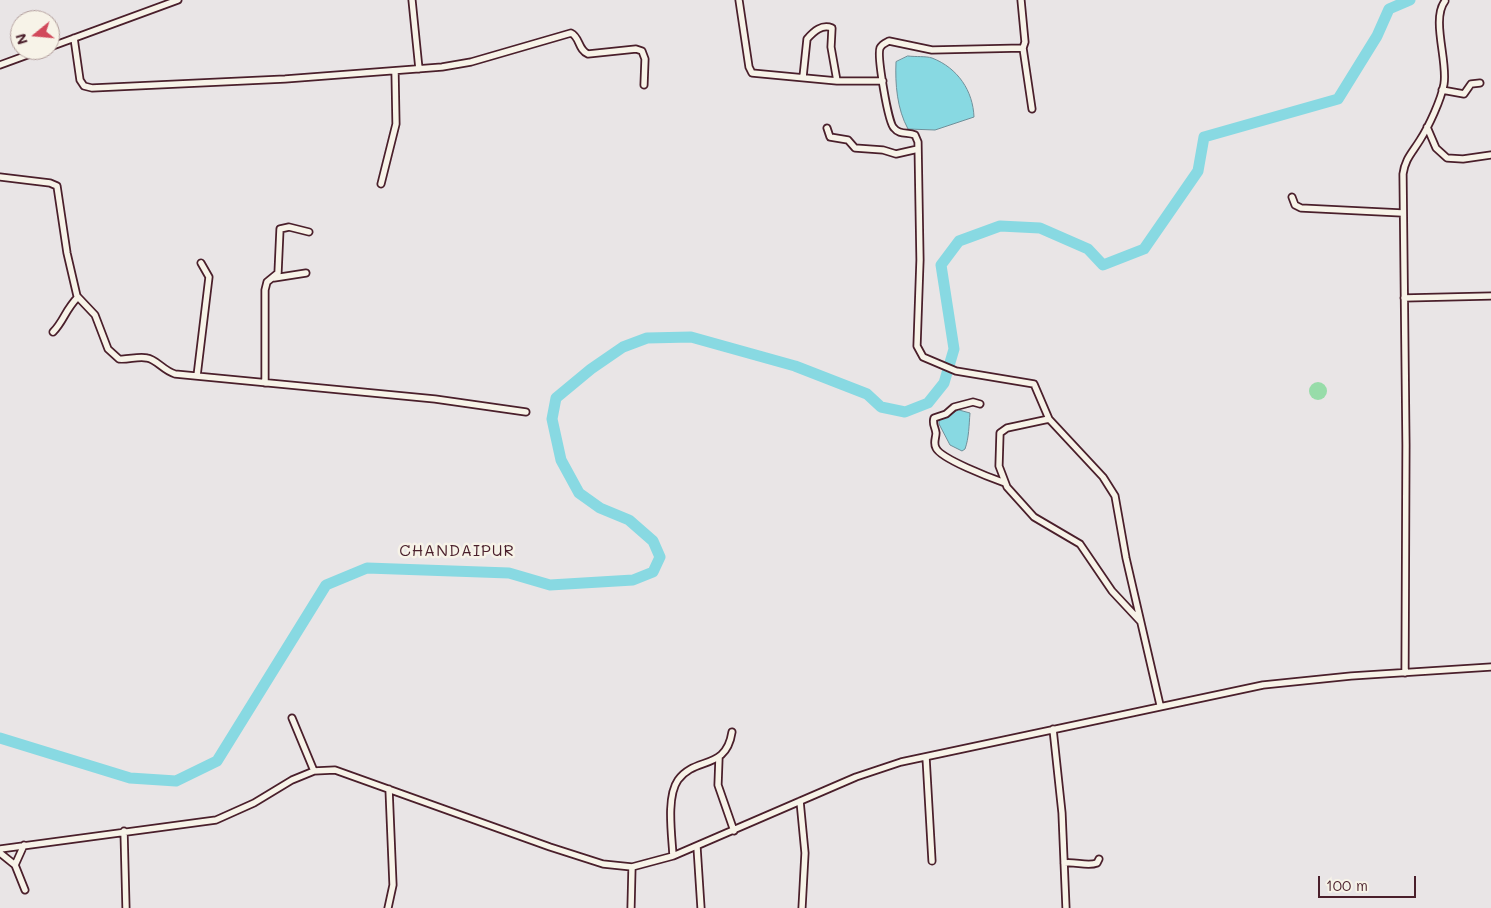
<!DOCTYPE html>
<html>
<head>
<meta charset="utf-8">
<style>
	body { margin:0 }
	#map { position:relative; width:1491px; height:908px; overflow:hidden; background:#e9e5e6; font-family:Mali,sans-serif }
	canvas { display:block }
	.north { position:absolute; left:10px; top:10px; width:50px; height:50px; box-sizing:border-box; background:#f7f3e8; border:1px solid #b29e9c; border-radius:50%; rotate:253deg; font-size:14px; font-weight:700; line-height:20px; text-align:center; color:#4a1f2b }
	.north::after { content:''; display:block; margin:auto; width:18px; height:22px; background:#d1495b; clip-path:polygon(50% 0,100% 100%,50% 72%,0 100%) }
	.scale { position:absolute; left:1318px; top:876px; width:98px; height:22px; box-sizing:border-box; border:2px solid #4a1f2b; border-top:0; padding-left:6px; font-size:15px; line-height:18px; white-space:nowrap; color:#4a1f2b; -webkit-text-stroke:4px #f7f3e8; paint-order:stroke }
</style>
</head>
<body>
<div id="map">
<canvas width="1491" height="908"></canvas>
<div class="north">N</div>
<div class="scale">100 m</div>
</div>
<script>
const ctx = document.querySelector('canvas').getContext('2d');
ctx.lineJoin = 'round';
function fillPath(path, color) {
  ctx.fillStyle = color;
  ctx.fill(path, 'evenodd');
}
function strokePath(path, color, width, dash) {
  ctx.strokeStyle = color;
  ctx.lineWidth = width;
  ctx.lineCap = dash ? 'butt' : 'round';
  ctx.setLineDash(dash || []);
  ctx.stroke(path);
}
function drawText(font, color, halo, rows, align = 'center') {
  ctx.font = font + ' Mali,sans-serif';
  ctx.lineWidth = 5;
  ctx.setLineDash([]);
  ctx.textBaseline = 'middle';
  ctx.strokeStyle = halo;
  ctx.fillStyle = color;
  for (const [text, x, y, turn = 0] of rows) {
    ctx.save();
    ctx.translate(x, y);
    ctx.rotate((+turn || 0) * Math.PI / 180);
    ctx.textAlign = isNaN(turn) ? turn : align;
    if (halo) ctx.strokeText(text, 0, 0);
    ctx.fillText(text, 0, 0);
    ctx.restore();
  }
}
fillPath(new Path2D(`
	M1309 391a9 9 0 1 1 18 0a9 9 0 1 1-18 0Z`), '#97dca9');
const water = new Path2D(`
	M908,56C916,57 926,56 932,58C958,68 973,91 974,117L935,130L908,129C897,109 895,84 896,62Z
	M959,410L970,413C969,425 969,438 965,449L962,451L950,445L939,424V421Z`);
fillPath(water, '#88d9e2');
strokePath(water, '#6f8f99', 1);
strokePath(new Path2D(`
	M0,738L130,778L176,781L217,761L326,585L367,568L509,573L550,585L633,580L653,572L660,557L653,541L629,520L600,508L579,493L561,460L552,419L556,398L591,369L623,347L647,338L691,337L795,366L867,394L881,407L905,412L928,403L944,383L954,349L941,265L959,241L1000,226L1040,228L1088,249L1103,265L1144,249L1198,171L1204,137L1338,99L1377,36L1389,9L1410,0`), '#88d9e2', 11);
const minor = new Path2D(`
	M412,0L419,69
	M739,0L749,67L752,73L837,81H883
	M1021,0L1025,42L1023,48L932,50L889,41C885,43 882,44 880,48C877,56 888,123 894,128C899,135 908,132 915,135L918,142L920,260L917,346L923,357L956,371L1034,384L1049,419L1103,477L1115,496L1126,558L1160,705
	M74,38L80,80L84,86L92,88L285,79L442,67L471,62L571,33C580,37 578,50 588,54L636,49L642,51L645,59L644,85
	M50,47L178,0
	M1023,48L1032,109
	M0,65L41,50
	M803,77L807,39C814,31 822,24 832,28L831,47L837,81
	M1442,90L1464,94L1471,84L1480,83
	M1427,127L1436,148L1447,158L1463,159L1491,155
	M827,128L830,137L848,140L855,148L883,150L896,154L918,149
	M0,177L50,183L57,186L67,253L77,296L95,315L108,349L119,359C128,360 138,356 147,358C156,359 164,371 175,374L435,399L526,412
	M381,184L396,124L395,71
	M1292,197L1295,205L1301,208L1402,213
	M274,278L306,273
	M1404,298L1491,296
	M53,332C64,321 65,310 78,297
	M197,376L209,277L201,263
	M265,383V290L267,282L278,273L280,229L289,227L309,232
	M980,404L973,402L954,407L946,414L934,418C932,424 935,426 936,433C936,438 933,443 936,448C941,459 991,478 1005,483
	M1049,419L1007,428L1000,433L999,466L1007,487L1034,517L1080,544L1112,591L1140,621
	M1405,673L1406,445L1403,174C1405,159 1412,153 1420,140C1429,126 1441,100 1444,84C1448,61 1431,19 1445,1
	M292,718L314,771
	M1053,729L1062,813L1066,908
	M926,757L932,861
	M719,758L718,785L734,831
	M800,801L805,853L802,908
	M124,831L126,908
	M697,847L701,908
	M0,849L216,820L254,803L292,780L314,771L335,770L550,847L603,864L632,867L673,856L856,777L901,762L1263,685L1351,676L1491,667
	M0,853L15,865L25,890
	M673,856C672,836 666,797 678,780C695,756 726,771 732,732
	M1064,863C1075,861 1087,867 1097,863L1099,859
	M15,865L24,845
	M388,908L393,885L389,789
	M631,908L632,867`);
strokePath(minor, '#4a1f2b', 9);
strokePath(minor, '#f7f3e8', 5.5);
ctx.letterSpacing = '1px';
drawText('16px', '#4a1f2b', '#f7f3e8', [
	["CHANDAIPUR",457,551]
]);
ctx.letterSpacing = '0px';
</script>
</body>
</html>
